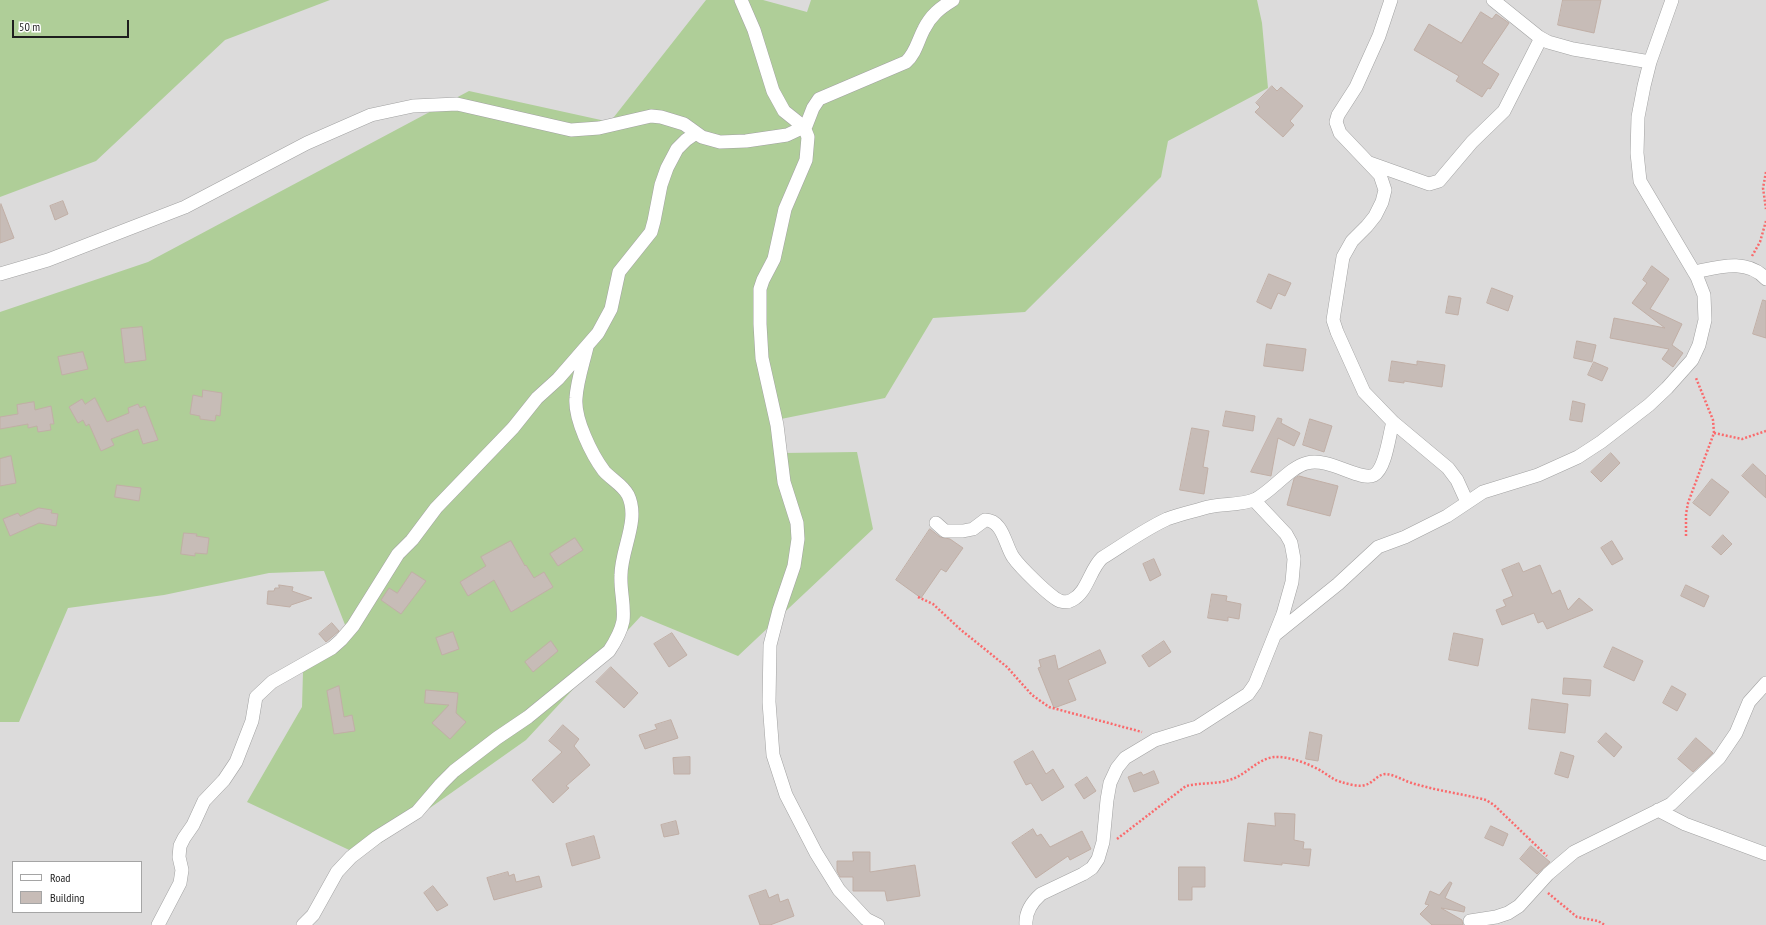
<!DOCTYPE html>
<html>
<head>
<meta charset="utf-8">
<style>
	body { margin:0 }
	#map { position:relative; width:1766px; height:925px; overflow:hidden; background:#efeae4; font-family:"PT Sans Narrow",sans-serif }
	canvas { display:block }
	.legend { position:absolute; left:12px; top:861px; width:130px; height:52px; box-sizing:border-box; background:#fff; border:1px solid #a5a5a5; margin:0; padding:5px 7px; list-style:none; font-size:12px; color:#1e1e1e }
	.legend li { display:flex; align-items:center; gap:8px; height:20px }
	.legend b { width:20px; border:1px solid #a5a5a5 }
	.scale { position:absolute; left:12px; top:20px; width:117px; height:18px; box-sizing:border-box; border:2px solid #1e1e1e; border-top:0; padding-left:5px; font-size:12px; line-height:14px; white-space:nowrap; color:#1e1e1e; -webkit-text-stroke:3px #fff; paint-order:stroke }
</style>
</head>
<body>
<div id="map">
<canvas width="1766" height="925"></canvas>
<ul class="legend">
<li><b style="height:5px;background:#fff"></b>Road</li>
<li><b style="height:11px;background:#c7bcb7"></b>Building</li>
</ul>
<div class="scale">50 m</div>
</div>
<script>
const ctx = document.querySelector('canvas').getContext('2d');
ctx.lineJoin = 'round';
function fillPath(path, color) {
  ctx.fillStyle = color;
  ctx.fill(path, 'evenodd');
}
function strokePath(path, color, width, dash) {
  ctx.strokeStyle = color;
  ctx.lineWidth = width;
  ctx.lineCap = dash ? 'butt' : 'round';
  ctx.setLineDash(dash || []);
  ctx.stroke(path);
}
fillPath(new Path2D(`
	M0,0H1766V925H0ZM13,862H141V912H13Z`), '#dcdbdb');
fillPath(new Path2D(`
	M0,0H330L225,40L96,161L0,197Z
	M706,0H763L807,12L811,0H1257L1262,23L1268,88L1168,141L1161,177L1025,312L933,318L885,398L781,419L783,453L857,452L873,529L738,656L641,616L526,740L362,856L247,802L302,707L303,672L349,635L324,571L269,573L164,595L68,608L19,722H0V312L148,262L469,91L610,122Z`), '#afce98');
const building = new Path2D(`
	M1563,0H1601L1594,33L1558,25Z
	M1481,12L1492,19L1496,14L1509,23L1482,63L1499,74L1490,89L1488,88L1482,97L1456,81L1459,76L1414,50L1429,24L1461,43Z
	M1272,86L1277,91L1281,87L1303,106L1290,121L1294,125L1283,137L1255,112L1260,107L1256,103Z
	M63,201L68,214L55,220L50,206Z
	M1,204L14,238L0,243V205Z
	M1652,266L1669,279L1650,309L1682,324L1672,345L1683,353L1673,367L1662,359L1669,349L1610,338L1614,318L1665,328L1632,303L1647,283L1643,280Z
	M1269,274L1291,283L1285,296L1278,293L1271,309L1257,302Z
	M1492,288L1513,296L1508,311L1487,303Z
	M1449,296L1461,298L1458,315L1446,313Z
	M1763,300L1766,301V338L1753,334Z
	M142,327L146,360L125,363L121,329Z
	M1577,341L1596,345L1592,362L1574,358Z
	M1267,344L1306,349L1303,371L1264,366Z
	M83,352L88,369L62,375L58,357Z
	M1392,361L1417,365V361L1445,365L1442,387L1404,381V383L1389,381Z
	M1594,362L1608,368L1602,381L1588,375Z
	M203,390L222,393L220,416L216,415L215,421L200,419V416L190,414L193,395L202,397Z
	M95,398L107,422L129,413L128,408L138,404L140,408L145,406L158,440L143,444L138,429L111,439L114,445L101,451L89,424L86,426L83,420L78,423L69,407L82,399L85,404Z
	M1573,401L1585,404L1582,422L1570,420Z
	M34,402L35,410L51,406L54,424H50L51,430L38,432L37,426L28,428V424L0,429V417L18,414L17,405Z
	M1226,411L1255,416L1253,431L1223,426Z
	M1278,418L1282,419L1281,423L1300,433L1294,446L1278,438L1271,476L1251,472Z
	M1310,419L1332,426L1324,452L1303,445Z
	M1192,428L1209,431L1203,467L1208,468L1204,494L1180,490Z
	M1611,453L1620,463L1601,482L1591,472Z
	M11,456L16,483L0,486V459Z
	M1753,464L1766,476V498L1742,476Z
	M1299,476L1338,486L1330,516L1287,505L1294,479Z
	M1712,479L1729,492L1710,516L1693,503Z
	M117,485L141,488L139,501L115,497Z
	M39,508L52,510L51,513L58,514L56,526L39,523L10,536L3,519L18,513L20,516Z
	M930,529L940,537L950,539L963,548L946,572L941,569L921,598L896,580Z
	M184,533L197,534L196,536L209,538L207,554L195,553V556L181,554Z
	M1723,535L1732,544L1721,555L1712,547Z
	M575,538L583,550L558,566L550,554Z
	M511,541L525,566L526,565L534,578L544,572L553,587L511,612L494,580L468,596L460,582L486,566L481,557Z
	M1612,541L1623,559L1612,565L1601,548Z
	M1154,559L1161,575L1150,581L1143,564Z
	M1519,563L1523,572L1540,565L1552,594L1560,590L1568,610L1579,598L1593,610L1547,629L1543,621L1538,623L1534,613L1502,625L1496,610L1506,606L1503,600L1513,596L1502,570Z
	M412,572L426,581L401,614L381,600L389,588L397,593Z
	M279,585L293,587L292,591L312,598L291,605L290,607L267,604L268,591H274L275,588H279Z
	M1686,585L1709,596L1704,607L1681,596Z
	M1212,594L1227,596L1226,601L1241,604L1239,619L1228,617V621L1208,618Z
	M332,623L339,631L326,642L319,634Z
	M453,632L459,649L442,655L436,638Z
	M672,633L687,655L669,667L654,644Z
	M1454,633L1483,639L1478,666L1449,660Z
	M551,641L558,651L533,672L525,662Z
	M1164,641L1171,652L1149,667L1142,656Z
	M1613,647L1643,661L1634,681L1604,667Z
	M1100,650L1106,663L1068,680L1076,700L1054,708L1038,668L1041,667L1039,660L1055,655L1058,669Z
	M611,667L638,693L624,708L596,682Z
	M1564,678L1591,680L1590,696L1563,694Z
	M339,686L344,717L352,715L355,731L334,734L327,691Z
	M1672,686L1686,694L1677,711L1663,703Z
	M426,690L458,693L456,713L466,722L450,739L432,723L449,705L425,703Z
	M1532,699L1568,704L1565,733L1529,729Z
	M671,720L678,738L645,749L639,735L657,729L655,725Z
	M563,725L579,739L574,746L590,765L566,786L569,788L553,803L532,780L562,752L549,741Z
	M1310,732L1322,735L1318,761L1306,759Z
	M1606,733L1622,747L1614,757L1598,742Z
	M1696,738L1713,753L1693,772L1678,759Z
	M1033,751L1046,774L1053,769L1064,787L1042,801L1031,783L1026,785L1014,762Z
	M1561,752L1574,756L1568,778L1555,774Z
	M690,757V774H674L673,758Z
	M1154,771L1159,783L1134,792L1128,777L1141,772L1143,775Z
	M1087,777L1096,791L1084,799L1075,785Z
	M1275,813L1295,814L1294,840L1304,842L1303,849H1311L1309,866L1282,863V865L1244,861L1248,823L1275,826Z
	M676,821L679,834L664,837L661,825Z
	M1491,826L1508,834L1503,846L1485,838Z
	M1033,829L1037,836L1041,834L1050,847L1082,831L1091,849L1070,860L1068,856L1036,878L1012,843Z
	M594,836L600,858L572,866L566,844Z
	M1531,846L1550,862L1537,874L1520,859Z
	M853,852H870V872L915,865L920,896L887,901L885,891H853V877H840L837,871V861H853Z
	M1179,867H1205V887H1192V900H1179Z
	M508,872L509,876L514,874L516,882L539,876L542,887L494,900L487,878Z
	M1450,882L1452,883L1445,898L1465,907L1464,912L1441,908L1462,920L1463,925H1432L1420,914L1429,905L1425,904L1430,891L1439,895Z
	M433,886L448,905L437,911L424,893Z
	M766,890L769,898L778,894L780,902L788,899L794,916L770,925H760L749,896Z`);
fillPath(building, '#c7bcb7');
strokePath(building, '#c1afa6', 1);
const street = new Path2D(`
	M741,0L754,30L773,91L784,111L804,127L808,137L806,160L785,209L774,259L763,280L760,289V324L762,358L777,425L784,482L797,523L798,539L794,566L779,610L770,645L769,702L773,755L786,795L816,853L839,890L866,919L878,925
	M1391,0L1379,36L1356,87L1338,115L1336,122L1340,133L1380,175L1385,190L1382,202L1375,216L1367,226L1352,241L1343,257L1333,320L1337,332L1364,392L1393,422L1448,468L1457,480L1467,502
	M1493,0L1539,37L1548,42L1573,49L1650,62
	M1370,163L1429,184L1439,181L1472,142L1504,111L1541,38
	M1694,272C1719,267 1747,258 1766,279
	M0,274L48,260L185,207L307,143L371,115L413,106L457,104L571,130L599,128L651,116L661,117L684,124L702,137L720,142L746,141L787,135L806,126L813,108L819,99L906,62C916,53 918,40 924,29C931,15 940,8 953,0
	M936,523L945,531H963L973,529L985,520C1003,520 1005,545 1013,557C1020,567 1050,597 1060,601C1064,602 1069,602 1072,600C1087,593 1090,569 1102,558C1123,545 1145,529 1167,519C1180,514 1195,511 1208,507C1223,503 1241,506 1256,499C1273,490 1290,467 1307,463C1330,457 1360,482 1374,475C1386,468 1389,435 1393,422
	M1276,634L1338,584L1378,547L1405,537L1447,516L1483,492L1538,475L1578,457L1601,442L1649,405L1667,388L1692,360L1699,345L1705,320L1704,295L1697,277L1640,181L1637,153L1638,117L1644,86L1650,62L1672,0
	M1658,810L1685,824L1766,854
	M1470,921L1496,917L1508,913L1519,906L1548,874L1574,852L1671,804L1719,758L1736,733L1749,702L1766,683
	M158,925L180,883L182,870L179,857L180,846L184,838L193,825L204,801L224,780L236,762L252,721L256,697L272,682L332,648L341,640L353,626L398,554L412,540L436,508L513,428L537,398L558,379L598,333L611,309L619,272L651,232L654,221L661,185L667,168L677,149L686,140L696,133
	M303,925L313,915L337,872L351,857L377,837L417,812L441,784L454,771L497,738L528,717L609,651C615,642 621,631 623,621C625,605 620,591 621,575C621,549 640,520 628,495C623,485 611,479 604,471C592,455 574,419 576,398C577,381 583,364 587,347
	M1026,925C1025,913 1032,902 1041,894L1083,874L1092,868L1098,859L1103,842L1107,800L1110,783L1117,768L1125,758L1155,740L1197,727L1248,694L1255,684L1283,614L1292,582L1294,559L1291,543L1286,534L1254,500`);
strokePath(street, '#a2a2a2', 14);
strokePath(new Path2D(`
	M1766,172L1763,188L1766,209
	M1752,256L1760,242L1766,221
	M1714,433L1742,439L1766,431
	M1686,536V514L1688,503L1714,433L1713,420L1696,378
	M918,597L933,604L961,630L1007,667L1032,695L1049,707L1142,732
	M1117,839L1186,786C1203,782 1221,785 1237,777C1249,771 1259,759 1274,757C1289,756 1310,764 1323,772C1329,776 1334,780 1341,782C1349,784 1360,788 1368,784C1374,781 1379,774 1386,774C1396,775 1406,782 1415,784C1439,791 1463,794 1486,800L1494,805L1547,856
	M1548,893L1577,917L1598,921L1605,925`), '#fa6a6c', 2.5, [2, 2]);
strokePath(street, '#fff', 13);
</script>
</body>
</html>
